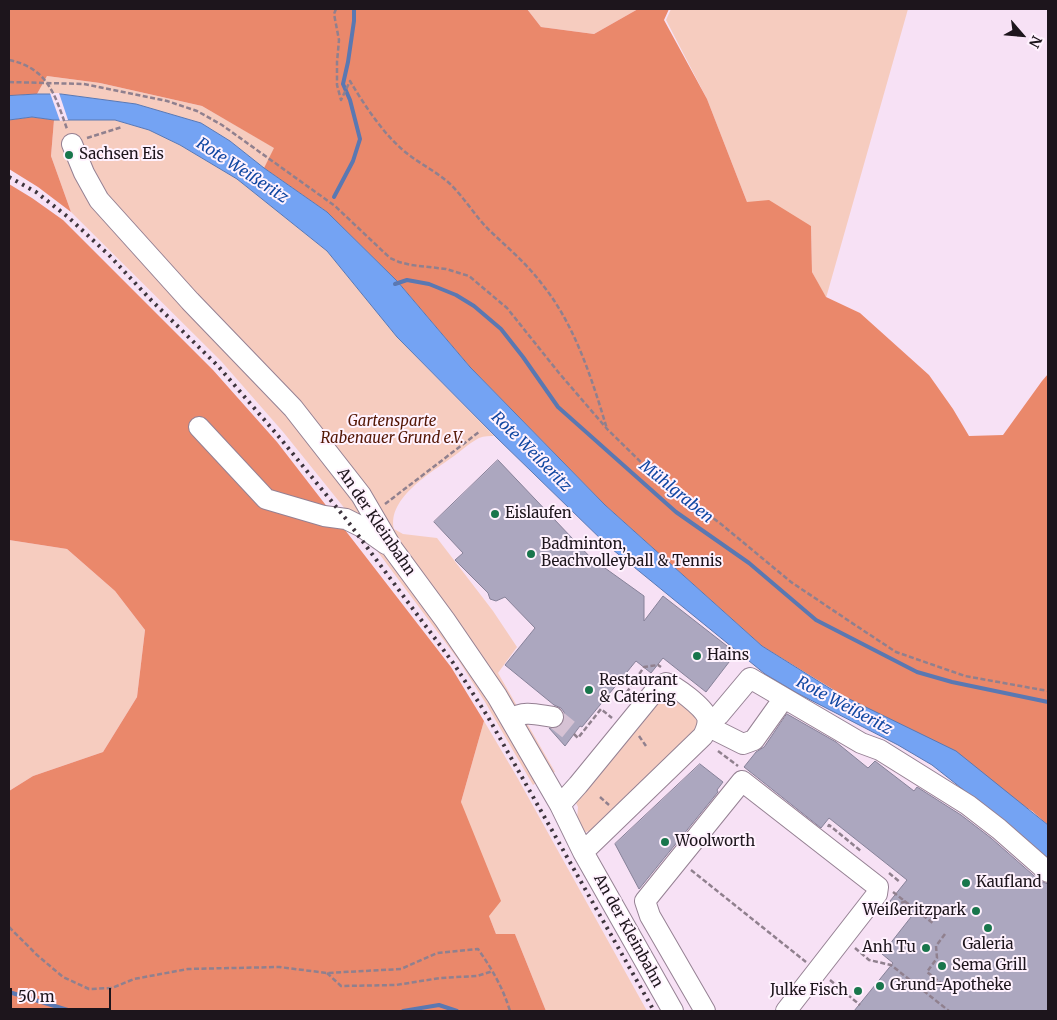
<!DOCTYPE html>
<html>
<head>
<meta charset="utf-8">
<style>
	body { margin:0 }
	#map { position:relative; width:1057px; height:1020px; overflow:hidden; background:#f7e1f5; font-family:Merriweather,serif }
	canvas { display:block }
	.frame { position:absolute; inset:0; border:10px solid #1d151c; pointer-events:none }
	.north { position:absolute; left:997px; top:10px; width:50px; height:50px; -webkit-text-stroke:4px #fff2fe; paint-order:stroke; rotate:117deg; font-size:14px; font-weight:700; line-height:20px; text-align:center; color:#1d151c }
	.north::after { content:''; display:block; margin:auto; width:18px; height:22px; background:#1d151c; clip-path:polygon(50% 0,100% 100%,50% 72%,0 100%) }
	.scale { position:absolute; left:10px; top:988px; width:101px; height:22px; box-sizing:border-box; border:2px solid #1d151c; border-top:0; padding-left:6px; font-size:15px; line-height:18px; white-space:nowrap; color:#1d151c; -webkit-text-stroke:4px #fff2fe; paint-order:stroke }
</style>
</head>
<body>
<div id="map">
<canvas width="1057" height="1020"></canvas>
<div class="frame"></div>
<div class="north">N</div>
<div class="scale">50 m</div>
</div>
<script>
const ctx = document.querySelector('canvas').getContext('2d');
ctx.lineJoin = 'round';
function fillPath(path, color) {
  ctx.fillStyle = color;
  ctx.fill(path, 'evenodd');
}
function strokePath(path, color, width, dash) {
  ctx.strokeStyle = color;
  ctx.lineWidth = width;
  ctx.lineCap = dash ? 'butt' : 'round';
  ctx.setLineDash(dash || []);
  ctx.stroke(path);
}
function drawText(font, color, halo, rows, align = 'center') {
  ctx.font = font + ' Merriweather,serif';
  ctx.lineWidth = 4;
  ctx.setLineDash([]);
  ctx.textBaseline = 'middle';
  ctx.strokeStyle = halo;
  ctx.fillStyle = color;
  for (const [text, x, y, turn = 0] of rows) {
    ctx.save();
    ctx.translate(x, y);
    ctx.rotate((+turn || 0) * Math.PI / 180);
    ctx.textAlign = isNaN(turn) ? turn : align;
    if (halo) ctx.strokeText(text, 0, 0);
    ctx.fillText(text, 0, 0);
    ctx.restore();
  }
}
fillPath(new Path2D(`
	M527,9H638L594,34L541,27Z
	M671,9H908L826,298L812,272L811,226L747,202L707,99L666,20Z
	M47,76L100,83L202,106L275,148L264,168L230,141L201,123L136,104L61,94H37Z
	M54,120H115L149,130L180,145L237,179L327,251L397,337L494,436C490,436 484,436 479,438C471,442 462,450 454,456C432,472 387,498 394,529L403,534L437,538L493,611L517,647L498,673L555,772L533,785L485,702L457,658L354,520L284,433L221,361L71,212L51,156Z
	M9,540L67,549L115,591L145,630L137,697L103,752L33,776L9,791Z
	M665,693L671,694L696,715L698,727L694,733L590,834L588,831L585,833L577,819L578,807L576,803L580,793Z
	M484,721L517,777L647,1011H546L515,934H496L489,916L461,802Z`), '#f6ccbf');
fillPath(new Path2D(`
	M9,9H527L541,27L594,34L638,9H669L664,20L707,99L747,202L769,200L811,226L812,272L826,297L860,313L929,375L953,409L969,436L1003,435L1042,381L1048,374V825L1032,811L762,646L605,505L470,367L397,281L327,212L264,168L274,148L202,106L100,83L47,76L37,94L9,96Z
	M32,117L54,120L51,156L71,212L38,187L9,169V120Z
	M9,184L32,198L63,220L213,370L277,442L451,667L484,721L461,802L501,901L489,916L496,934H515L546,1011H9V791L33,776L103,752L137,697L145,630L115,591L67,549L9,540Z`), '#ea886b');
const water = new Path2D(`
	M37,94H61L136,104L201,123L230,141L264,168L327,212L397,281L470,367L605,505L762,646L839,694L956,751L1048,825V863L975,799L932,765L898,745L797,693L765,674L607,545L497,438L397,337L327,251L237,179L180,145L149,130L115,120H54L32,117L9,120V96Z`);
fillPath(water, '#74a3f3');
strokePath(water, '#5a78b2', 1);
fillPath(new Path2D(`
	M50,93H59L68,120L60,121Z`), '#f7e1f5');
strokePath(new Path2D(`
	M334,197L353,161L360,139L350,100L343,84L348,62L354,21V9
	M395,284L407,280L429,284L456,295L474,306L501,329L523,357L558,407L676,512L749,563L816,620L917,672L952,682L1048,702
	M9,992L71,1011
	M403,1011L439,1005L457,1011`), '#5a78b2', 4);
const building = new Path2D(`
	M498,460L591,558L644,596V621L663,596L736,653L706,692L663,658L651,673L636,661L582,727L580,726L565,746L549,728H557L562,725L565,718L564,712L561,708L554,705L505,665L535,628L505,597L496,601L490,599L488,593L455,560L463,553L434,522Z
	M787,714L836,742L868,768L875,761L914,791L917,787L961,815L991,838L1040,881L1048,884V1011H854L893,963L882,954L911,917L890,901L907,880L829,818L821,828L744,767L756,752L764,747Z
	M700,764L723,782L717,790L718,792L639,889L615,844Z`);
fillPath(building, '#aca7bf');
strokePath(building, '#868198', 1);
strokePath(new Path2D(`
	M553,717L574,734`), '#d6c2d4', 20, [20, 10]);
const minor = new Path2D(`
	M72,144L84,173L99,200L190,301L293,408L361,495L392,548L445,620L497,696L560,805L583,852L673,1011
	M199,427L266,499L324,516L346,519L362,527L386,544
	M784,698L754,740L743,744L707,726L719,715L750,678L861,743L880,750L968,805L999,829L1048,872
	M511,719C524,710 538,715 553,717
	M560,805L578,785L659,686L666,683C676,686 703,707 707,717C709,724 706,730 703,736L583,852
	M705,1011L650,916L645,901L742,781L878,887L877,894L786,1011`);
strokePath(minor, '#958193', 22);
strokePath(new Path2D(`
	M336,9L334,14L339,40L337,62V85L341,100L350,81C365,106 385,137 409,155C422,165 437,172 449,183C464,197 475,216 489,230C507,247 527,264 542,284C575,325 592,379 607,429
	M9,60C48,68 55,95 67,129
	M9,82L84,84L167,101L197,111L222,125L335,206L390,258L399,262L411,265L446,269L469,276L507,308L559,373L608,430L653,474L721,524L791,582L855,625L896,652L965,676L1048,691
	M87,138L122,127
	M385,504L479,432
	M625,700L627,692L644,667L658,665L661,667
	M574,734L578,738L601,709L612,718
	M639,736L646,746
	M718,751L738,766
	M600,797L609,805
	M828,827L829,825L862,852
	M691,870L806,962
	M889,873L900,882
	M893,892L934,924
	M887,908L906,901
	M9,927L37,955L63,977L89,989L112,988L134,979L188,969L279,967L327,973L401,969L437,953L478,949C492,969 503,988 510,1011
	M945,934L936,946L937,958L927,972L952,992
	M855,948L869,960L891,965L949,1011
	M327,973L341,986L396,985L440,978L477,976L493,971
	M830,980L860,1005
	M9,1008L17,1011`), '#90808e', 2.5, [5, 2.5]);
strokePath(minor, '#fff', 20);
strokePath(new Path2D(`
	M9,177L36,192L68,217L109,255L150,299L218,366L280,438L346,519L454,664L488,717L654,1011`), '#3e343d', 4, [2.5, 5]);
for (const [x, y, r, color] of [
	[69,155,5,"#19764c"],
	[495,514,5,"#19764c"],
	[531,554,5,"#19764c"],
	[697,656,5,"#19764c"],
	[589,690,5,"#19764c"],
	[665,842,5,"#19764c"],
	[966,883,5,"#19764c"],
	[976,911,5,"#19764c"],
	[988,928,5,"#19764c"],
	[926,948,5,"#19764c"],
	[942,966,5,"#19764c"],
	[880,986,5,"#19764c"],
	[858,991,5,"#19764c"]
]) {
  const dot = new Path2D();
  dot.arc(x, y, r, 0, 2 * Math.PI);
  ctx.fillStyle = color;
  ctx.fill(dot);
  strokePath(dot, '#fff2fe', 2);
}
drawText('15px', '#1d151c', '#fff2fe', [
	["Sachsen Eis",79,155],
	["Eislaufen",505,514],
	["Badminton,",541,545],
	["Beachvolleyball & Tennis",541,562],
	["Hains",707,656],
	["Restaurant",599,681],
	["& Catering",599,698],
	["Woolworth",675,842],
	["Kaufland",976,883],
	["Weißeritzpark",966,911,"right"],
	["Galeria",988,945,"center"],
	["Anh Tu",916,948,"right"],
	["Sema Grill",952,966],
	["Grund-Apotheke",890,986],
	["Julke Fisch",848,991,"right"]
], 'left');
drawText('italic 15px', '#531604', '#fff2fe', [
	["Gartensparte",392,422],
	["Rabenauer Grund e.V.",392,439]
]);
drawText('15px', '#1d151c', '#fff2fe', [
	["An der Kleinbahn",376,522,56],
	["An der Kleinbahn",628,931,61]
]);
drawText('italic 16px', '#1047a2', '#fff2fe', [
	["Rote Weißeritz",242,171,33],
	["Rote Weißeritz",531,452,45],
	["Mühlgraben",676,492,39],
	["Rote Weißeritz",844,706,28]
]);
</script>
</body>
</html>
